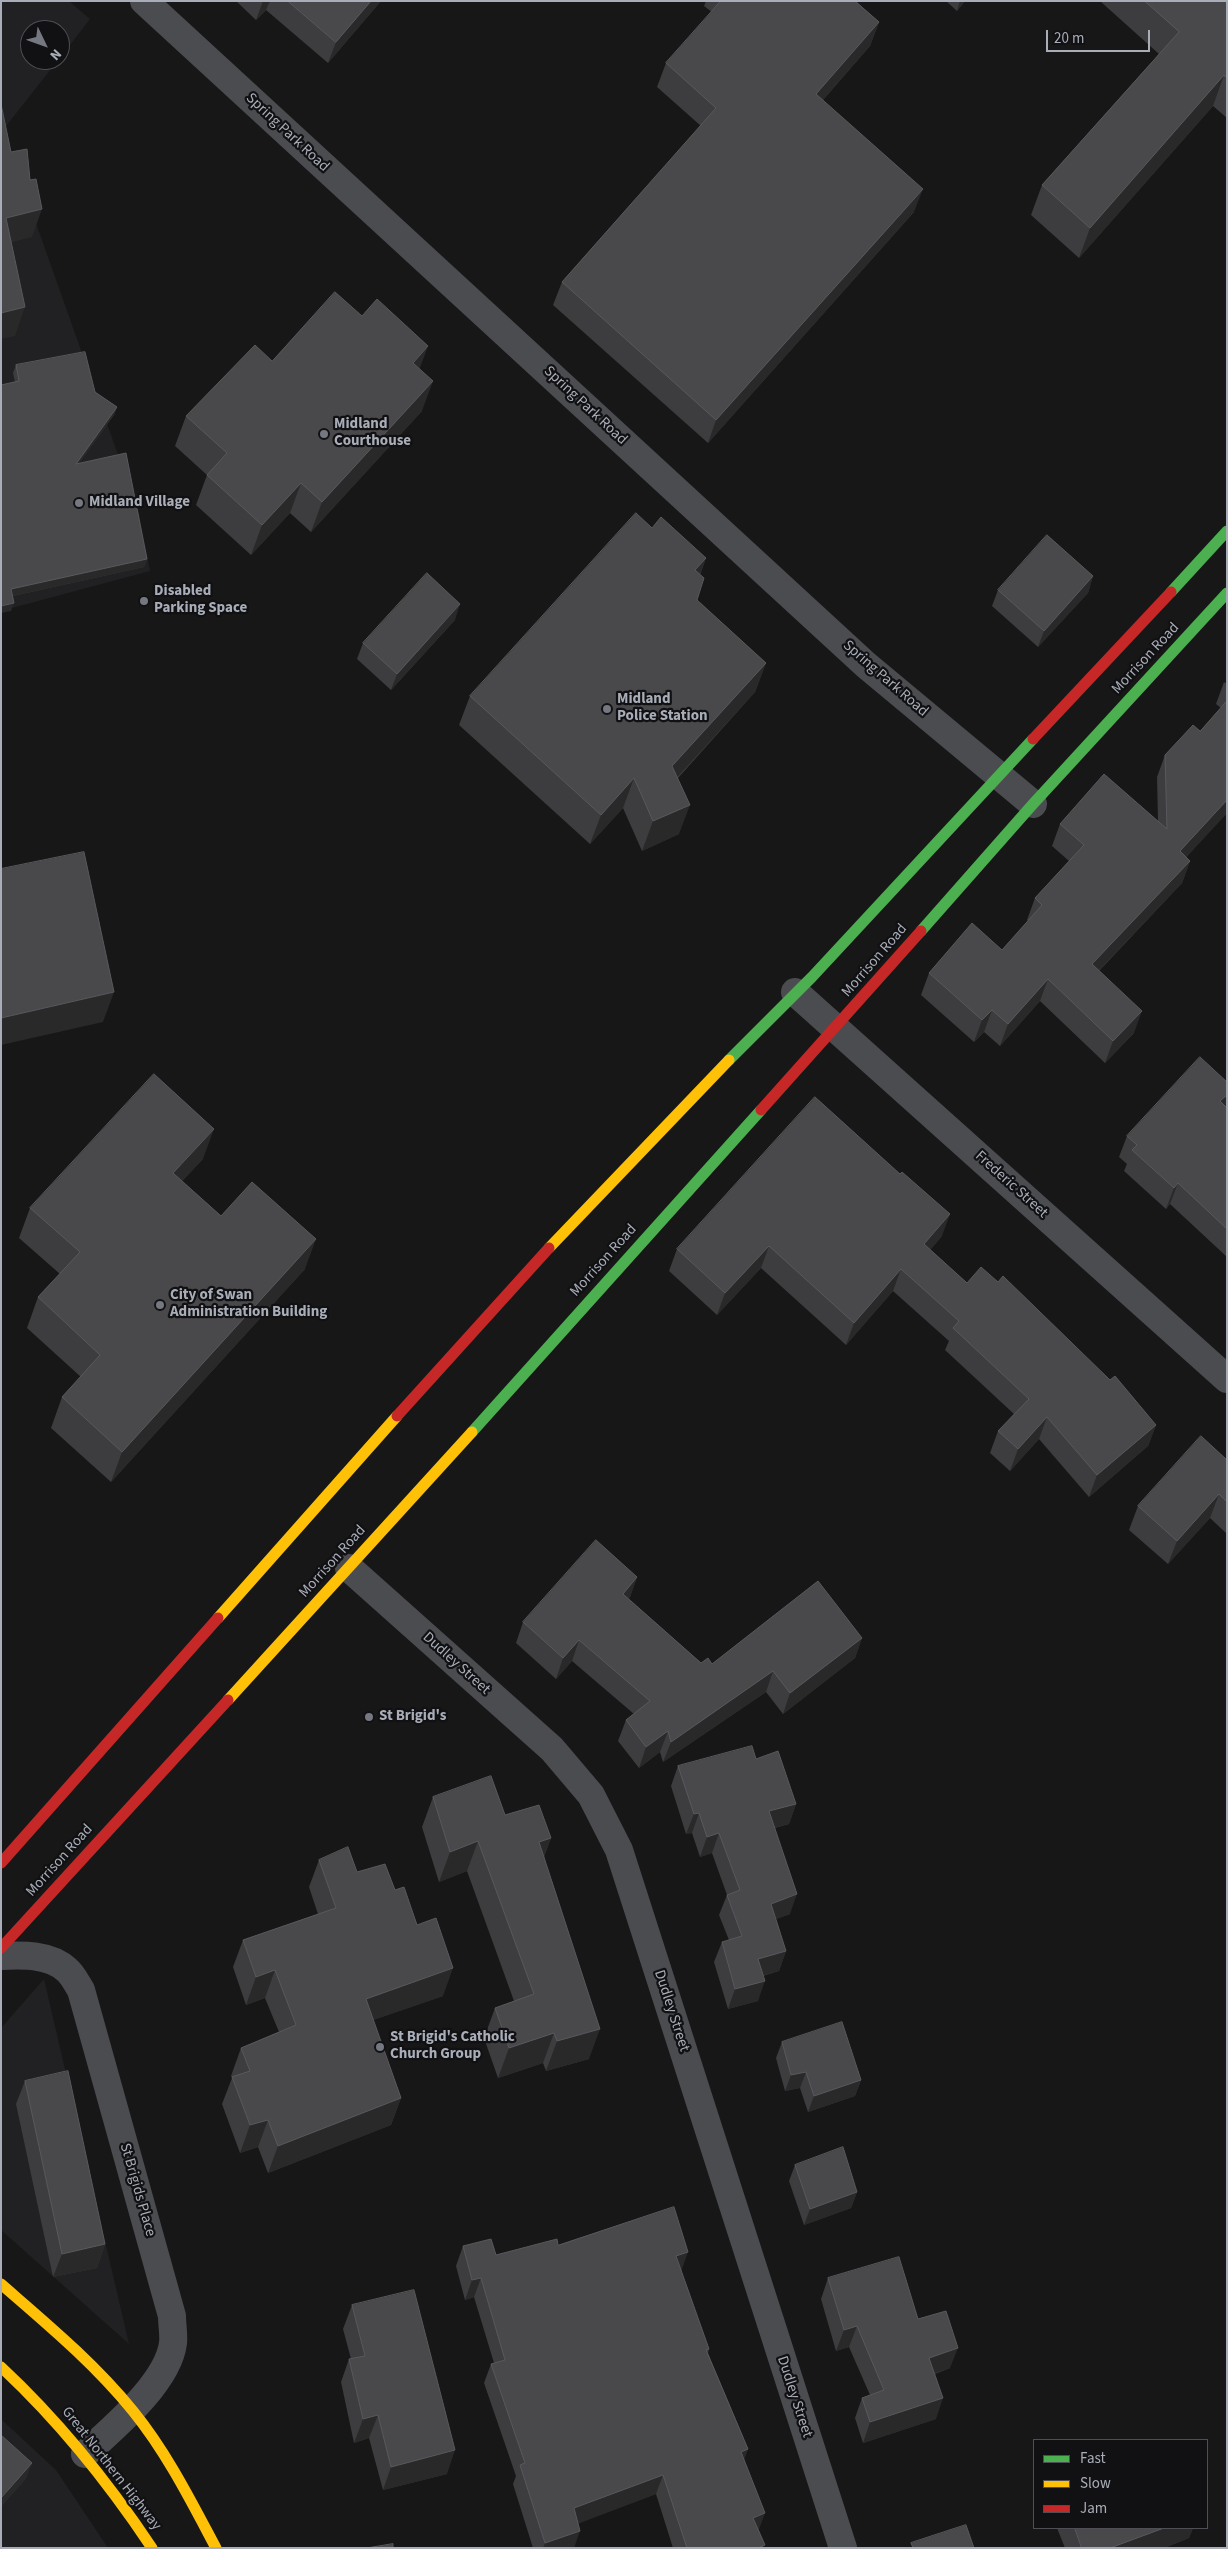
<!DOCTYPE html>
<html>
<head>
<meta charset="utf-8">
<style>
	body { margin:0 }
	#map { position:relative; width:1228px; height:2549px; overflow:hidden; background:#171717; font-family:"Source Sans 3",sans-serif }
	canvas { display:block }
	.frame { position:absolute; inset:0; border:2px solid #a8adb8; pointer-events:none }
	.legend { position:absolute; left:1033px; top:2439px; width:175px; height:90px; box-sizing:border-box; background:#111113; border:1px solid #4d4f55; margin:0; padding:6px 9px; list-style:none; font-size:15px; color:#a8adb8 }
	.legend li { display:flex; align-items:center; gap:10px; height:25px }
	.legend b { width:25px; border:1px solid #4d4f55 }
	.north { position:absolute; left:20px; top:20px; width:50px; height:50px; box-sizing:border-box; background:#111113; border:1px solid #4d4f55; border-radius:50%; rotate:132deg; font-size:14px; font-weight:700; line-height:20px; text-align:center; color:#a8adb8 }
	.north::after { content:''; display:block; margin:auto; width:18px; height:22px; background:#757880; clip-path:polygon(50% 0,100% 100%,50% 72%,0 100%) }
	.scale { position:absolute; left:1046px; top:30px; width:104px; height:22px; box-sizing:border-box; border:2px solid #a8adb8; border-top:0; padding-left:6px; font-size:15px; line-height:18px; white-space:nowrap; color:#a8adb8; -webkit-text-stroke:4px #111113; paint-order:stroke }
</style>
</head>
<body>
<div id="map">
<canvas width="1228" height="2549"></canvas>
<div class="frame"></div>
<ul class="legend">
<li><b style="height:6px;background:#4caf50"></b>Fast</li>
<li><b style="height:6px;background:#ffc107"></b>Slow</li>
<li><b style="height:6px;background:#c62828"></b>Jam</li>
</ul>
<div class="north">N</div>
<div class="scale">20 m</div>
</div>
<script>
const ctx = document.querySelector('canvas').getContext('2d');
ctx.lineJoin = 'round';
function fillPath(path, color) {
  ctx.fillStyle = color;
  ctx.fill(path, 'evenodd');
}
function strokePath(path, color, width, dash) {
  ctx.strokeStyle = color;
  ctx.lineWidth = width;
  ctx.lineCap = dash ? 'butt' : 'round';
  ctx.setLineDash(dash || []);
  ctx.stroke(path);
}
function drawText(font, color, halo, rows, align = 'center') {
  ctx.font = font + ' "Source Sans 3",sans-serif';
  ctx.lineWidth = 4.5;
  ctx.setLineDash([]);
  ctx.textBaseline = 'middle';
  ctx.strokeStyle = halo;
  ctx.fillStyle = color;
  for (const [text, x, y, turn = 0] of rows) {
    ctx.save();
    ctx.translate(x, y);
    ctx.rotate((+turn || 0) * Math.PI / 180);
    ctx.textAlign = isNaN(turn) ? turn : align;
    if (halo) ctx.strokeText(text, 0, 0);
    ctx.fillText(text, 0, 0);
    ctx.restore();
  }
}
fillPath(new Path2D(`
	M1,1H69L90,19L60,58V30H30V60H58L3,130L139,514L150,571L1,611Z
	M44,1979L129,2344L1,2230V2028Z
	M1,2419L56,2470L108,2548H1Z`), '#212123');
strokePath(new Path2D(`
	M144,1L866,665L1033,804
	M795,992L1227,1379
	M349,1568L552,1749L591,1795L619,1850L843,2548
	M1,1956C23,1955 50,1954 67,1970C73,1975 77,1984 81,1990L172,2316C172,2325 174,2335 173,2343C168,2383 113,2428 85,2454`), '#4b4c50', 28);
strokePath(new Path2D(`
	M1171,592L1227,531
	M921,931L1033,804L1227,593
	M729,1060L812,977L1033,739
	M472,1432L761,1110`), '#4caf50', 11);
strokePath(new Path2D(`
	M549,1248L729,1060
	M218,1618L397,1416
	M228,1700L472,1432
	M1,2284C47,2324 94,2363 133,2411C167,2453 191,2501 216,2548
	M1,2367C59,2421 108,2482 152,2548`), '#ffc107', 11);
strokePath(new Path2D(`
	M1033,739L1171,592
	M761,1110L921,931
	M397,1416L549,1248
	M1,1863L218,1618
	M1,1948L228,1700`), '#c62828', 11);
fillPath(new Path2D(`
	M236,1H381L328,63L266,10L256,20Z
	M706,1H855L879,22L870,46L823,100L914,212L708,443L553,305L562,282L701,126L657,87L666,63L712,12L704,6Z
	M946,1H965L957,11Z
	M1100,1H1227V118L1213,106L1079,258L1031,215L1042,185L1159,54Z
	M272,361L420,369L422,411L311,532L290,513L251,555L196,505L207,475L175,446L186,416Z
	M16,365L95,392L117,407L114,415L79,463L147,559L144,567L13,596L11,611L15,382L13,373Z
	M652,528L706,558L700,575L697,600L766,663L755,692L678,778L679,834L642,851L623,808L590,844L459,725L470,696Z
	M1093,576L1088,593L1038,647L992,606L998,590Z
	M455,620L391,690L357,659L363,643Z
	M1224,682L1227,684V813L1186,857L1190,861L1182,883L1099,971L1134,1033L1105,1063L1040,1001L1000,1046L984,1032L974,1042L921,995L929,973L1002,950L1028,921L1027,920L1035,898L1069,861L1052,846L1060,824L1158,821L1157,777L1165,755L1200,731L1221,708L1216,704Z
	M1227,1082V1257L1170,1204L1166,1209L1124,1171L1127,1164L1119,1157L1127,1136Z
	M203,1159L182,1181L221,1216L305,1269L111,1482L51,1428L62,1397L81,1377L27,1328L38,1297L60,1274L19,1238L30,1208Z
	M942,1236L930,1250L967,1283L1156,1425L1148,1446L1089,1497L1039,1439L1010,1471L990,1453L998,1431L1014,1414L945,1350L949,1341L893,1291L846,1345L761,1268L717,1315L669,1271L677,1249Z
	M1227,1460V1534L1210,1518L1168,1564L1129,1530L1138,1506Z
	M637,1577L630,1597L628,1599L701,1663L712,1664L862,1638L855,1658L783,1714L766,1692L663,1762L660,1752L639,1768L618,1741L626,1720L634,1714L572,1661L556,1679L516,1643L523,1622Z
	M756,1759L796,1804L789,1824L775,1828L790,1914L776,1919L786,1951L779,1971L763,1976L758,2001L728,2009L714,1962L722,1942L729,1940L719,1915L727,1895L712,1853L700,1857L692,1833L686,1834L671,1786L678,1766Z
	M433,1797L505,1815L551,1838L544,1857L589,2059L546,2071L543,2063L498,2078L484,2038L495,2008L514,2001L467,1871L439,1882L422,1827Z
	M319,1860L357,1872L395,1890L417,1925L443,1996L373,2020L401,2098L391,2125L268,2173L258,2147L240,2153L222,2104L232,2078L231,2076L241,2048L279,2032L265,1998L246,2005L233,1967L243,1940L318,1914L309,1887Z
	M782,2042L861,2080L855,2096L808,2112L800,2088L785,2091L776,2058Z
	M25,2081L105,2244L97,2268L53,2277L16,2104Z
	M795,2165L857,2192L851,2208L804,2225L789,2181Z
	M558,2245L681,2271L709,2349L708,2353L748,2449L744,2459L759,2531L764,2548H673L656,2494L578,2523L574,2548H533L513,2484L516,2476L484,2383L491,2364L494,2363L474,2297L465,2300L456,2266L463,2246L496,2255Z
	M828,2278L918,2319L950,2368L935,2374L936,2419L863,2443L855,2418L862,2398L870,2395L849,2347L836,2351L821,2299Z
	M352,2305L447,2474L383,2490L369,2438L354,2443L341,2382L349,2359H351L343,2329Z
	M1057,2528H1193L1189,2538L1164,2548H1065Z`), '#3d3d3f');
fillPath(new Path2D(`
	M263,1H270L266,10L256,20Z
	M371,1H381L328,63L336,42Z
	M960,1H965L957,11Z
	M879,22L870,46L808,117L816,94Z
	M1224,75L1213,106L1079,258L1090,228Z
	M923,189L914,212L708,443L716,420Z
	M42,209L32,237L1,245L6,218Z
	M25,307L15,336L1,339V313Z
	M428,346L417,376L413,363Z
	M433,381L422,411L311,532L322,502Z
	M117,407L114,415L73,472L76,464Z
	M301,483L290,513L251,555L262,525Z
	M706,558L695,587V570Z
	M147,559L144,567L8,597L11,589Z
	M1093,576L1088,593L1038,647L1044,631Z
	M14,603L11,611L1,613V606Z
	M460,604L455,620L391,690L397,674Z
	M766,663L755,692L661,795L672,766Z
	M634,778L623,808L590,844L601,815Z
	M1227,800V813L1172,873L1180,851Z
	M690,805L679,834L642,851L653,821Z
	M1190,861L1182,883L1084,986L1092,964Z
	M1048,979L1040,1001L1000,1046L1008,1024Z
	M114,992L103,1022L1,1045V1018Z
	M992,1010L984,1032L974,1042L982,1020Z
	M1142,1011L1134,1033L1105,1063L1113,1041Z
	M1227,1095V1108L1220,1101Z
	M214,1129L203,1159L162,1203L173,1173Z
	M1178,1183L1170,1204L1166,1209L1174,1188Z
	M950,1214L942,1236L916,1266L924,1244Z
	M316,1239L305,1269L111,1482L122,1452Z
	M769,1246L761,1268L717,1315L725,1293Z
	M901,1269L893,1291L846,1345L854,1323Z
	M1047,1417L1039,1439L1010,1471L1018,1449Z
	M1156,1425L1148,1446L1089,1497L1097,1475Z
	M1219,1494L1210,1518L1168,1564L1177,1541Z
	M637,1577L630,1597L615,1615L623,1594Z
	M862,1638L855,1658L783,1714L790,1693Z
	M579,1640L572,1661L556,1679L563,1658Z
	M773,1671L766,1692L663,1762L671,1742Z
	M668,1731L660,1752L639,1768L646,1747Z
	M796,1804L789,1824L762,1831L769,1811Z
	M699,1813L692,1833L686,1834L694,1814Z
	M719,1833L712,1853L700,1857L707,1837Z
	M551,1838L540,1868L539,1842Z
	M478,1841L467,1871L439,1882L450,1852Z
	M797,1894L790,1914L764,1924L771,1904Z
	M786,1951L779,1971L751,1979L758,1959Z
	M453,1968L443,1996L356,2026L366,1999Z
	M275,1970L265,1998L246,2005L256,1977Z
	M765,1981L758,2001L728,2009L735,1989Z
	M600,2029L589,2059L546,2071L557,2041Z
	M554,2033L543,2063L498,2078L509,2048Z
	M806,2072L800,2088L785,2091L791,2075Z
	M861,2080L855,2096L808,2112L814,2096Z
	M401,2098L391,2125L268,2173L278,2146Z
	M268,2120L258,2147L240,2153L250,2125Z
	M857,2192L851,2208L804,2225L810,2209Z
	M105,2244L97,2268L53,2277L62,2254Z
	M688,2252L681,2272L676,2256Z
	M481,2278L474,2297L465,2300L472,2280Z
	M857,2326L849,2347L836,2351L844,2330Z
	M958,2348L950,2368L921,2378L929,2358Z
	M943,2398L936,2419L863,2443L870,2422Z
	M378,2415L369,2438L354,2443L363,2419Z
	M748,2449L741,2468V2452Z
	M455,2450L447,2474L383,2490L391,2467Z
	M32,2463L26,2479L1,2507V2498Z
	M663,2475L656,2494L567,2528L574,2508Z
	M765,2513L758,2532L753,2518Z
	M1164,2528H1193L1189,2538L1164,2548H1110Z
	M580,2531L574,2548H543L545,2543Z`), '#29292a');
const building = new Path2D(`
	M288,1H371L336,42Z
	M721,1H855L879,22L816,94L923,189L716,420L562,282L716,108L666,63Z
	M1145,1H1227V78L1224,75L1090,228L1042,185L1179,32Z
	M1,104L11,152L27,149L30,180L36,179L42,209L6,218L25,307L1,313Z
	M335,292L362,316L377,299L428,346L413,363L433,381L322,502L301,483L262,525L207,475L227,453L186,416L255,345L272,361Z
	M85,352L95,392L117,407L76,464L126,453L147,559L11,589L14,603L1,606V385L19,381L16,365Z
	M636,513L652,528L661,517L706,558L695,570L704,578L697,600L766,663L672,766L690,805L653,821L634,778L601,815L470,696Z
	M1047,535L1093,576L1044,631L998,590Z
	M427,573L460,604L397,674L363,643Z
	M1227,701V800L1180,851L1190,861L1092,964L1142,1011L1113,1041L1048,979L1008,1024L992,1010L982,1020L929,973L972,923L1002,950L1042,905L1035,898L1084,845L1060,824L1104,774L1167,829L1165,755L1193,725L1200,731Z
	M84,852L114,992L1,1018V869Z
	M1200,1057L1227,1082V1095L1220,1101L1227,1108V1229L1178,1183L1174,1188L1132,1150L1137,1145L1127,1136Z
	M154,1074L214,1129L173,1173L221,1216L252,1182L316,1239L122,1452L62,1397L100,1355L38,1297L80,1252L30,1208Z
	M815,1097L900,1174L902,1172L950,1214L924,1244L967,1283L981,1267L998,1282L1003,1276L1110,1380L1115,1376L1156,1425L1097,1475L1047,1417L1018,1449L998,1431L1029,1399L953,1328L959,1321L901,1269L854,1323L769,1246L725,1293L677,1249Z
	M1201,1436L1227,1460V1502L1219,1494L1177,1541L1138,1506Z
	M596,1540L637,1577L623,1594L701,1663L708,1658L712,1664L818,1581L862,1638L790,1693L773,1671L671,1742L668,1731L646,1747L626,1720L650,1701L579,1640L563,1658L523,1622Z
	M752,1746L756,1759L778,1751L796,1804L769,1811L797,1894L771,1904L786,1951L758,1959L765,1981L735,1989L722,1942L742,1936L727,1895L740,1890L719,1833L707,1837L699,1813L694,1814L678,1766Z
	M491,1776L505,1815L539,1805L551,1838L539,1842L600,2029L557,2041L554,2033L509,2048L495,2008L534,1994L478,1841L450,1852L433,1797Z
	M348,1847L357,1872L385,1864L395,1890L404,1887L417,1925L436,1918L453,1968L366,1999L401,2098L278,2146L268,2120L250,2125L232,2077L250,2071L241,2048L296,2025L275,1970L256,1977L243,1940L336,1908L319,1860Z
	M842,2022L861,2080L814,2096L806,2072L791,2075L782,2042Z
	M68,2071L105,2244L62,2254L25,2081Z
	M843,2147L857,2192L810,2209L795,2165Z
	M674,2207L688,2252L676,2256L709,2349L706,2350L748,2449L741,2452L765,2513L753,2518L765,2545L758,2548H687L663,2475L574,2508L580,2531L545,2543L520,2465L525,2463L491,2364L505,2360L481,2278L472,2280L463,2246L491,2239L496,2255L557,2239L558,2245Z
	M899,2257L918,2319L946,2311L958,2348L929,2358L943,2398L870,2422L862,2398L884,2390L857,2326L844,2330L828,2278Z
	M414,2290L455,2450L391,2467L378,2415L363,2419L349,2359L365,2356L352,2305Z
	M1,2435L32,2463L1,2498Z
	M966,2525L974,2548H913L911,2543Z
	M1075,2528H1164L1110,2548H1082Z
	M393,2544V2548H367Z`);
fillPath(building, '#49494c');
strokePath(building, '#58595d', 1);
for (const [x, y, r, color] of [
	[324,434,5,"#757880"],
	[79,503,5,"#757880"],
	[144,601,5,"#757880"],
	[607,709,5,"#757880"],
	[160,1305,5,"#757880"],
	[369,1717,5,"#757880"],
	[380,2047,5,"#757880"]
]) {
  const dot = new Path2D();
  dot.arc(x, y, r, 0, 2 * Math.PI);
  ctx.fillStyle = color;
  ctx.fill(dot);
  strokePath(dot, '#111113', 2);
}
drawText('15px', '#a8adb8', '#111113', [
	["Spring Park Road",287,133,43],
	["Spring Park Road",585,406,43],
	["Morrison Road",1146,659,-47],
	["Spring Park Road",885,679,41],
	["Morrison Road",875,961,-49],
	["Frederic Street",1011,1185,42],
	["Morrison Road",604,1261,-48],
	["Morrison Road",333,1562,-48],
	["Dudley Street",456,1664,42],
	["Morrison Road",60,1861,-48],
	["Dudley Street",671,2011,72],
	["St Brigids Place",137,2190,74],
	["Dudley Street",794,2397,72],
	["Great Northern Highway",111,2469,52]
]);
drawText('bold 15px', '#a8adb8', '#111113', [
	["Midland",334,425],
	["Courthouse",334,442],
	["Midland Village",89,503],
	["Disabled",154,592],
	["Parking Space",154,609],
	["Midland",617,700],
	["Police Station",617,717],
	["City of Swan",170,1296],
	["Administration Building",170,1313],
	["St Brigid's",379,1717],
	["St Brigid's Catholic",390,2038],
	["Church Group",390,2055]
], 'left');
</script>
</body>
</html>
